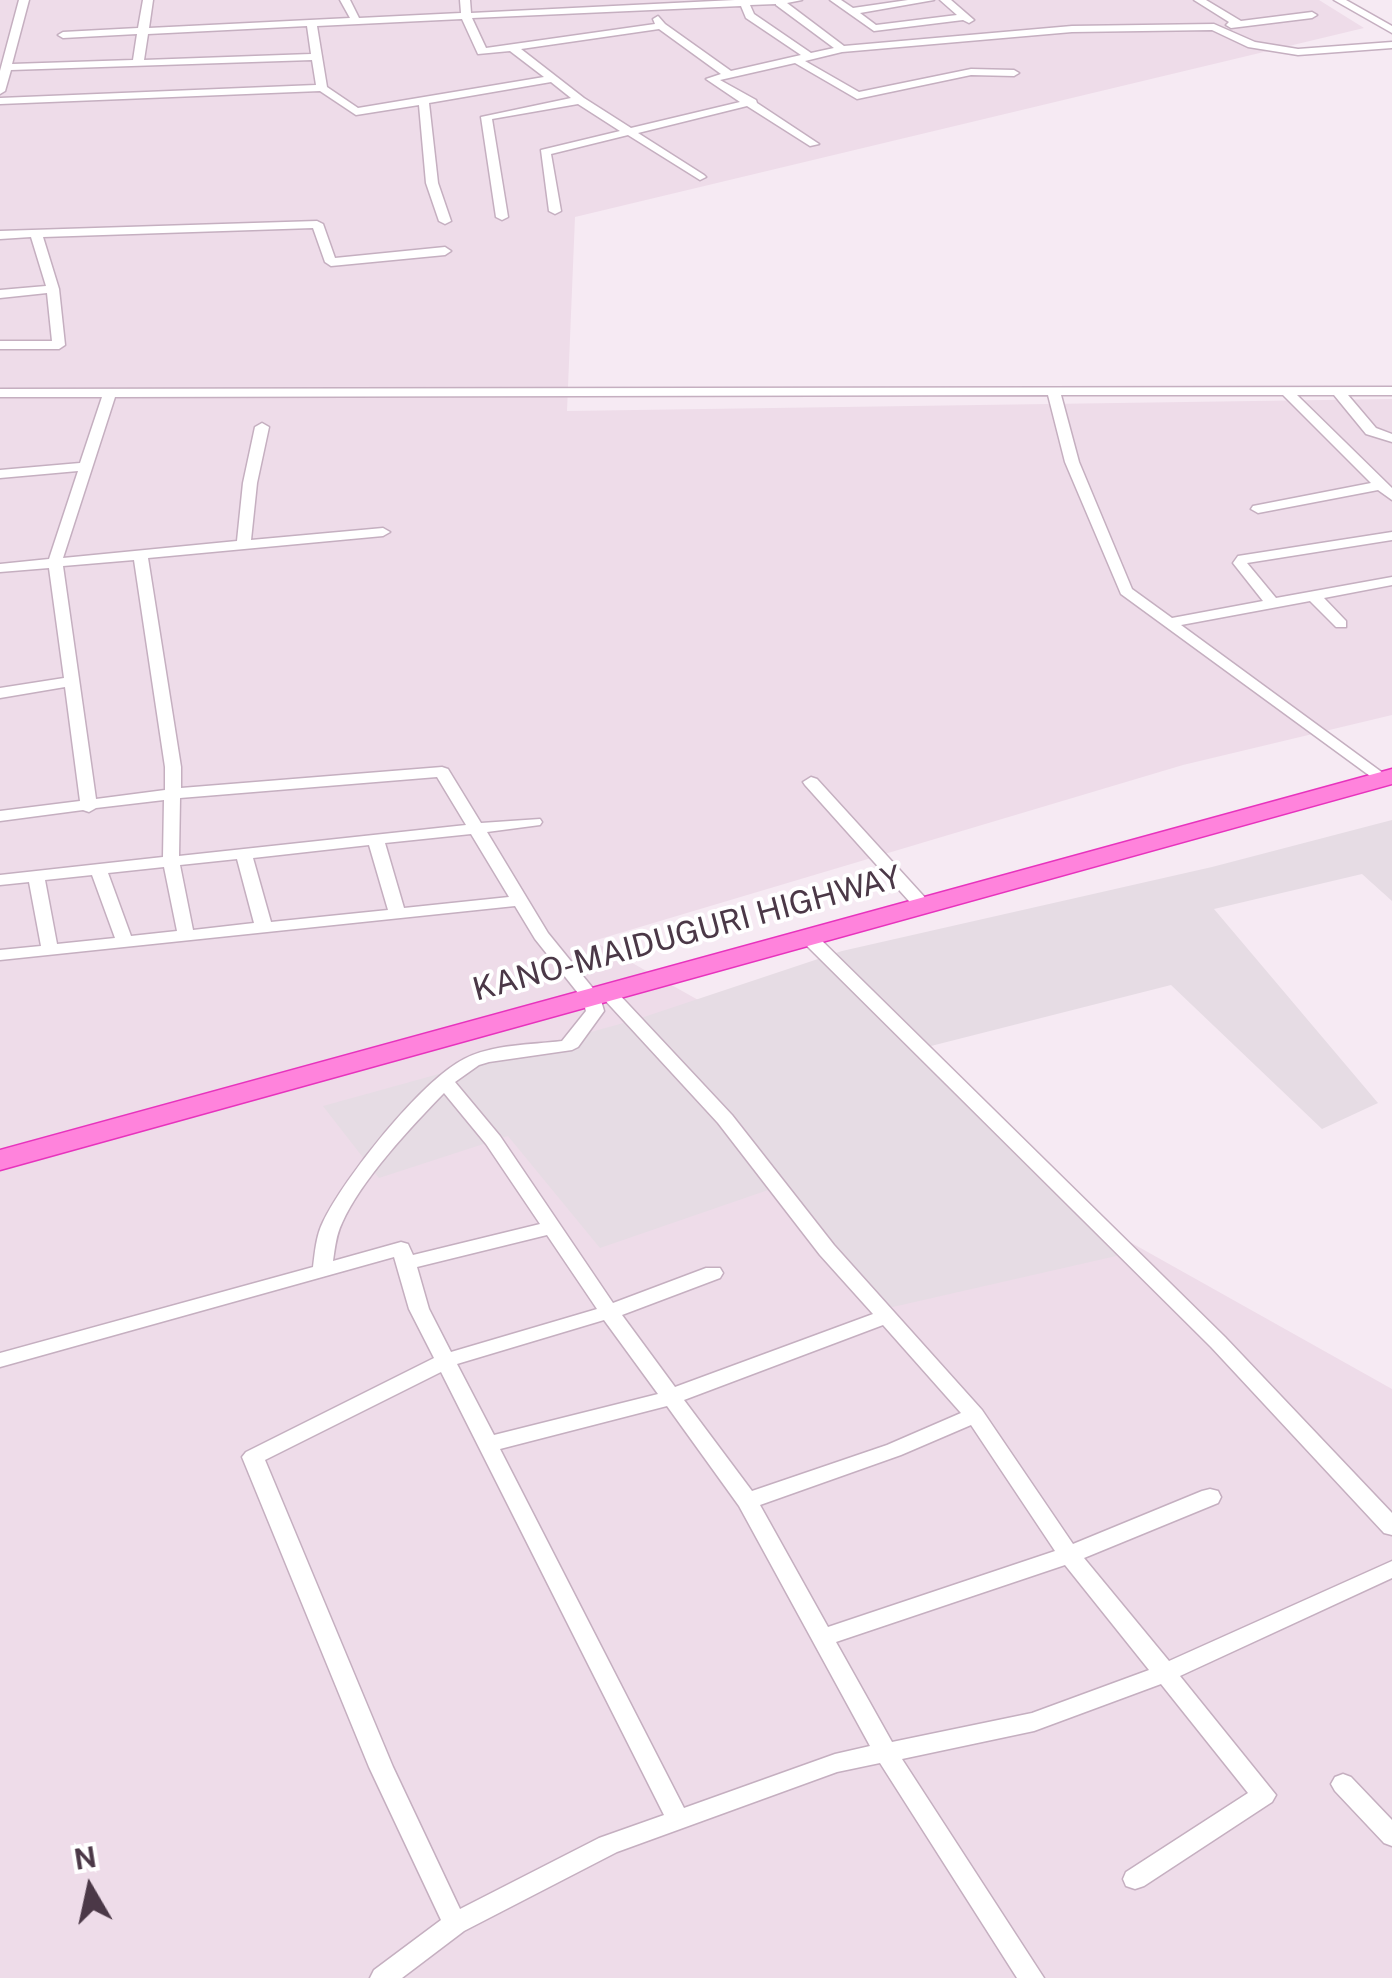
<!DOCTYPE html>
<html>
<head>
<meta charset="utf-8">
<style>
	body { margin:0 }
	#map { position:relative; width:1392px; height:1978px; overflow:hidden; background:#f6eaf3; font-family:"Public Sans",sans-serif }
	canvas { display:block }
	.north { position:absolute; left:40px; top:1838px; width:100px; height:100px; -webkit-text-stroke:8px #fff; paint-order:stroke; rotate:351deg; font-size:28px; font-weight:700; line-height:40px; text-align:center; color:#4b3847 }
	.north::after { content:''; display:block; margin:auto; width:35px; height:45px; background:#4b3847; clip-path:polygon(50% 0,100% 100%,50% 72%,0 100%) }
</style>
</head>
<body>
<div id="map">
<canvas width="1392" height="1978"></canvas>
<div class="north">N</div>
</div>
<script>
const ctx = document.querySelector('canvas').getContext('2d');
ctx.lineJoin = 'round';
function fillPath(path, color) {
  ctx.fillStyle = color;
  ctx.fill(path, 'evenodd');
}
function strokePath(path, color, width, dash) {
  ctx.strokeStyle = color;
  ctx.lineWidth = width;
  ctx.lineCap = dash ? 'butt' : 'round';
  ctx.setLineDash(dash || []);
  ctx.stroke(path);
}
function drawText(font, color, halo, rows, align = 'center') {
  ctx.font = font + ' "Public Sans",sans-serif';
  ctx.lineWidth = 8;
  ctx.setLineDash([]);
  ctx.textBaseline = 'middle';
  ctx.strokeStyle = halo;
  ctx.fillStyle = color;
  for (const [text, x, y, turn = 0] of rows) {
    ctx.save();
    ctx.translate(x, y);
    ctx.rotate((+turn || 0) * Math.PI / 180);
    ctx.textAlign = isNaN(turn) ? turn : align;
    if (halo) ctx.strokeText(text, 0, 0);
    ctx.fillText(text, 0, 0);
    ctx.restore();
  }
}
fillPath(new Path2D(`
	M0,0H1319L1364,28L575,217L567,411L1392,399V715L1183,765L593,941L1392,1389V1978H0Z`), '#eedce9');
fillPath(new Path2D(`
	M1392,820V901L1362,874L1214,909L1378,1103L1322,1129L1171,985L931,1046L1125,1254L884,1309L774,1188L600,1248L508,1136L379,1178L323,1106L638,1019L842,951L1212,867Z`), '#e6dce4');
const minor = new Path2D(`
	M19,0H29L12,64L133,60L137,34L63,38L58,35L63,32L138,28L143,0H153L149,28L350,18L340,0H350L359,18L461,13L460,0H470L471,13L735,0H802L787,3L844,46L1072,26L1214,24L1255,42L1298,49L1392,42V48L1298,55L1248,47L1212,30L1072,32L842,52L805,61L859,92L971,69L1014,70L1019,73L1014,76L971,75L857,99L795,63L720,80L756,100L757,103L819,144L810,146L747,106L638,133L704,175L706,177L700,180L628,135L551,154L561,211L555,214L549,211L541,150L620,131L578,104L492,119L508,217L502,220L496,217L481,117L571,98L551,82L429,103L438,183L451,221L445,224L439,221L426,183L419,105L356,115L320,91L0,104V98L316,85L312,60L11,70L5,91L0,94V71ZM776,4V5L834,48L811,53L754,14L750,5ZM741,6L746,18L801,55L731,71L665,24L658,16L653,19L655,24L486,48L472,18ZM462,19L478,54L510,51L544,77L358,108L327,87L317,26ZM307,26L311,54L144,60L148,34ZM659,29L721,74L706,79L740,102L631,128L584,98L521,49Z
	M830,0H841L853,8L908,0H934L860,13L876,25L957,15L940,0H951L974,20L969,23L963,20L874,31Z
	M1194,0H1206L1241,21L1312,12L1317,15L1312,18L1231,28L1226,25L1229,22Z
	M1334,0H1346L1392,26V33Z
	M317,221L323,224L335,258L445,247L451,251L445,255L331,266L325,262L313,228L43,237L59,289L65,345L59,349H0V341H52L47,293L0,298V290L46,286L31,237L0,239V231Z
	M1392,387V395H1348L1376,428L1392,434V442L1366,434L1334,395H1297L1392,488V500L1378,490L1258,513L1251,509L1253,506L1371,483L1283,395H1061L1079,462L1132,589L1172,618L1263,601L1233,563L1238,556L1392,532V540L1247,563L1276,598L1392,577V585L1324,598L1346,621V627H1336L1310,601L1181,625L1387,776L1389,779L1381,784L1121,594L1065,462L1048,395L115,397L63,558L237,541L243,483L255,427L262,423L269,427L257,483L251,540L383,528L390,532L383,536L148,558L181,767V788L442,767L448,769L481,823L540,819L542,822L540,825L487,832L548,933L600,997L604,1011L578,1047L572,1050L489,1062L479,1065L455,1082L500,1136L613,1303L706,1268H720L723,1273L720,1278L622,1315L675,1387L873,1314L820,1255L718,1123L602,997L599,993L602,989H614L732,1115L834,1245L982,1410L1073,1544L1202,1491L1210,1489L1218,1491L1221,1497L1218,1503L1084,1558L1169,1661L1392,1561V1578L1180,1676L1276,1795L1272,1802L1144,1886L1135,1889L1126,1886L1123,1879L1126,1872L1248,1793L1161,1684L1034,1731L902,1759L1044,1978H1017L880,1763L837,1772L617,1852L464,1931L402,1978H370L374,1970L441,1920L369,1767L242,1457L246,1452L434,1358L409,1309L394,1257L0,1367V1353L313,1267C315,1252 316,1236 323,1222C344,1178 421,1081 464,1059C493,1044 530,1045 562,1041L586,1011L582,998L535,939L515,906L0,960V950L41,946L29,882L0,885V875L163,857L164,800L96,808L89,812L83,810L0,821V811L80,801L65,687L0,698V688L64,678L49,568L0,572V564L49,559L78,471L0,478V470L80,463L102,397H0V389ZM134,560L165,767V790L96,799L63,566ZM437,777L466,825L179,856L180,798ZM471,834L509,897L404,908L385,843ZM369,845L388,910L271,922L253,858ZM237,859L254,923L193,930L180,865ZM164,867L177,931L131,936L108,873ZM92,875L115,938L57,944L45,880ZM444,1093L486,1144L540,1224L413,1255L408,1244L401,1242L333,1261C335,1248 336,1235 342,1223C361,1180 411,1127 444,1093ZM547,1235L597,1309L451,1352L429,1309L417,1267ZM604,1320L658,1394L494,1435L457,1364ZM883,1325L961,1413L887,1445L752,1491L684,1400ZM441,1372L664,1815L599,1838L460,1909L393,1767L265,1460ZM667,1406L739,1506L870,1746L835,1754L684,1808L500,1449ZM971,1425L1055,1551L828,1627L760,1505L901,1455ZM1065,1565L1149,1670L1032,1713L892,1742L836,1642Z
	M811,777L817,779L929,902L931,906L929,910H917L805,785L803,782Z
	M808,932L814,933L1225,1337L1392,1513V1535L1384,1533L1211,1347L802,941L799,937Z
	M1343,1774L1351,1777L1392,1820V1846L1384,1843L1335,1791L1331,1784L1335,1777Z`);
const trunk = new Path2D(`
	M1392,769V784L0,1170V1150Z`);
strokePath(minor, '#c5afc0', 3);
strokePath(trunk, '#e733bd', 3);
fillPath(minor, '#fff');
fillPath(trunk, '#ff83dc');
drawText('32px', '#4b3847', '#fff', [
	["KANO-MAIDUGURI HIGHWAY",687,934,-15]
]);
</script>
</body>
</html>
